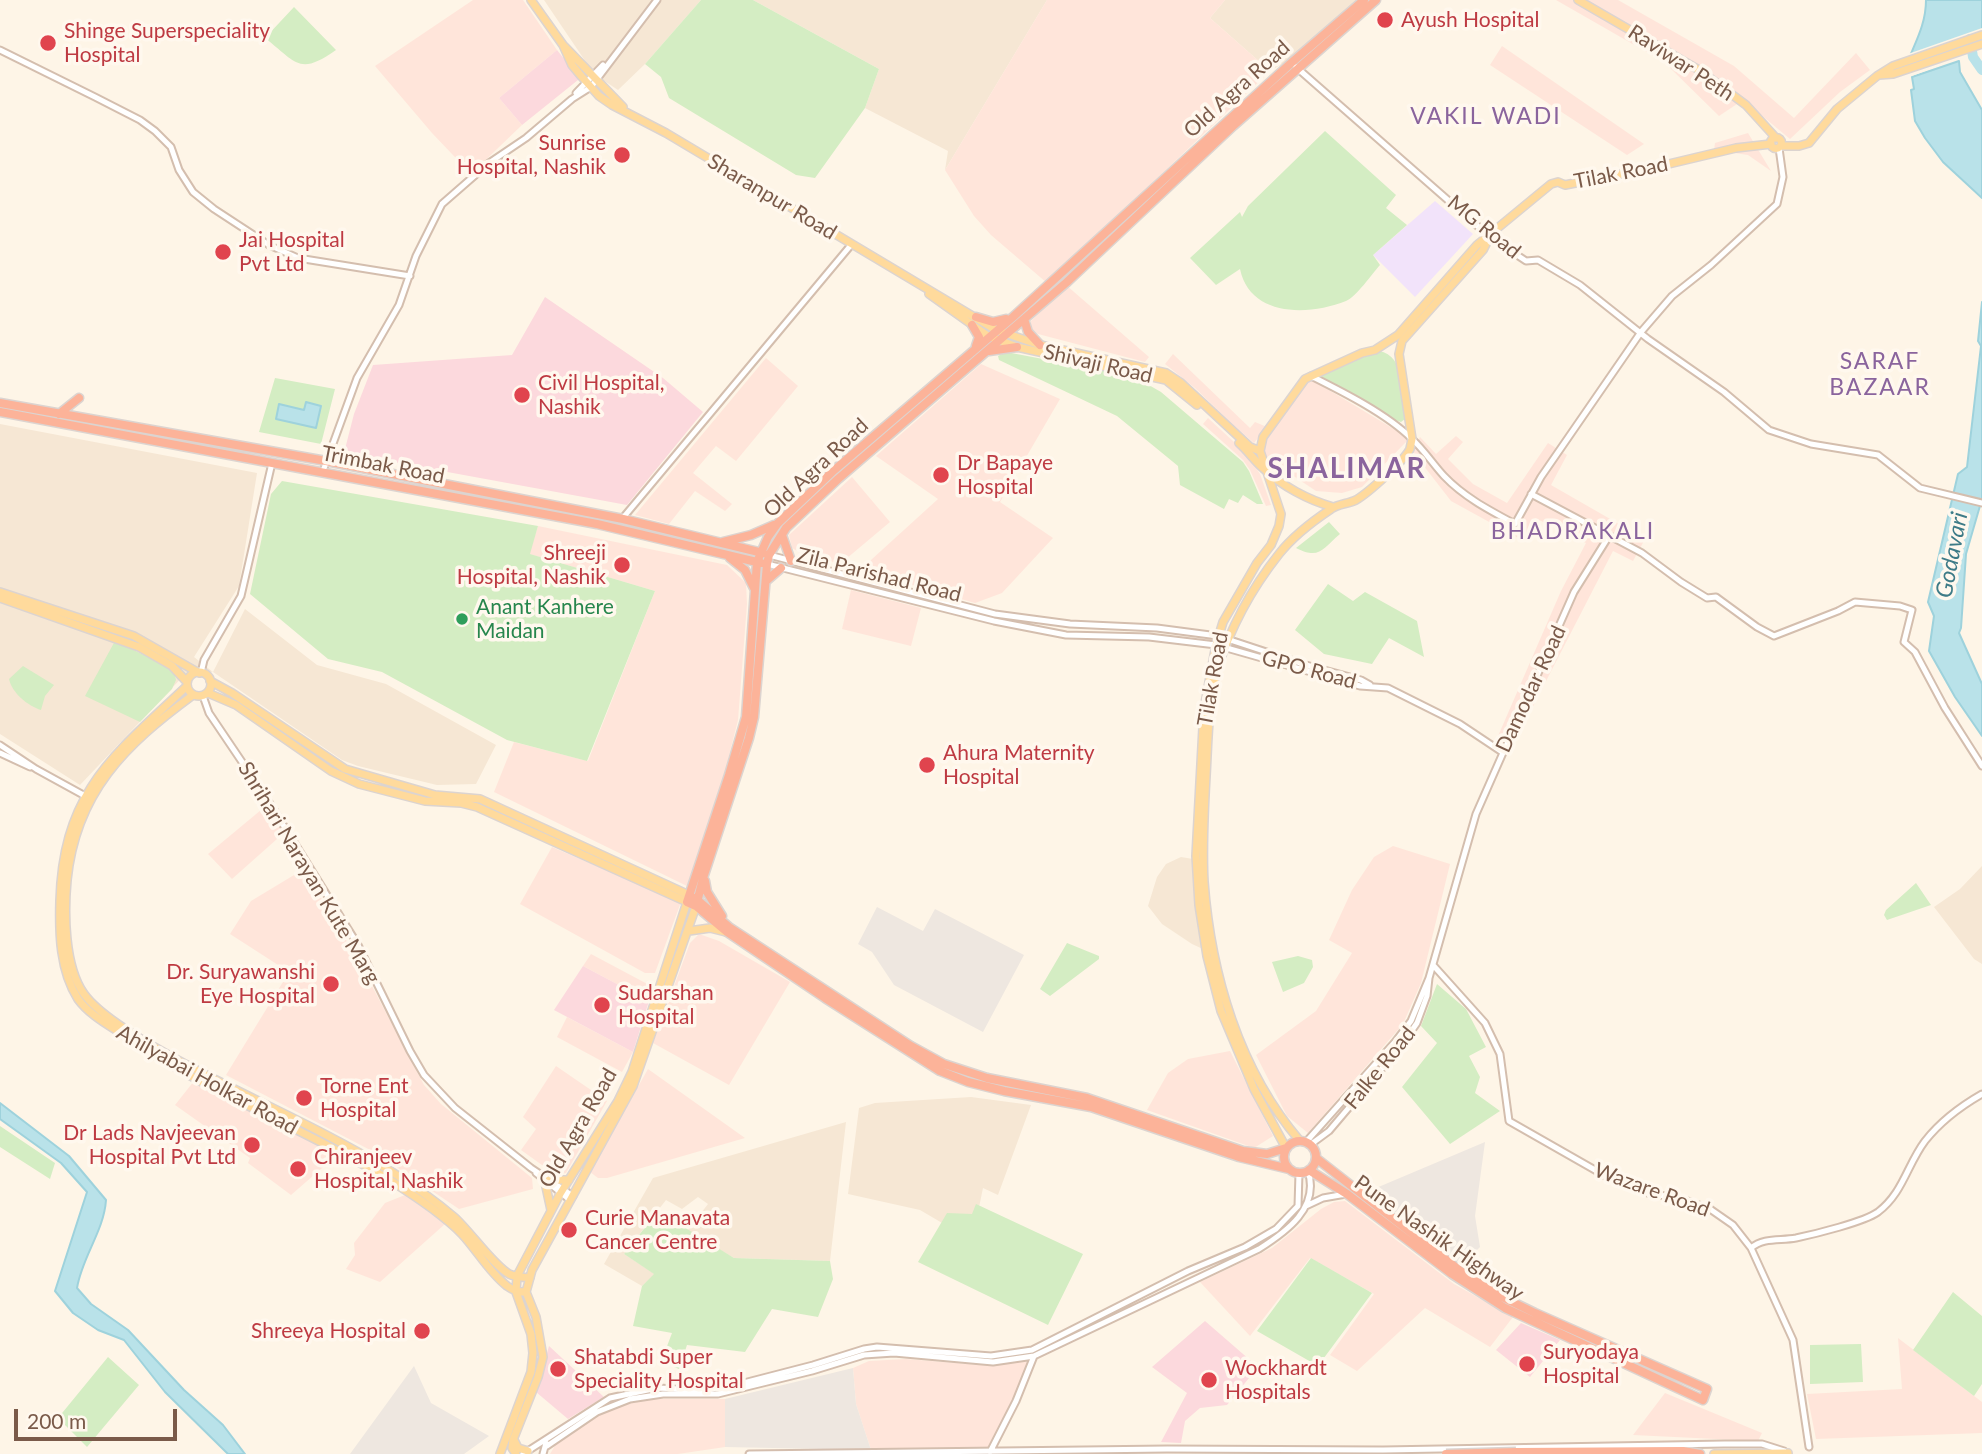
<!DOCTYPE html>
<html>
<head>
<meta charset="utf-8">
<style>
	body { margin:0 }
	#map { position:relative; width:1982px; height:1454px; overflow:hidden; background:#fef5e7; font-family:Lato,sans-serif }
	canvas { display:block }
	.scale { position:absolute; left:14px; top:1409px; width:163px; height:32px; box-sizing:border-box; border:4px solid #7a5a49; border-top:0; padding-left:9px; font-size:21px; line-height:24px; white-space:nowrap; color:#7a5a49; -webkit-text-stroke:5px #fff8ee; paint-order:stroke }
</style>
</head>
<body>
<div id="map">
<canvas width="1982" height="1454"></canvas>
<div class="scale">200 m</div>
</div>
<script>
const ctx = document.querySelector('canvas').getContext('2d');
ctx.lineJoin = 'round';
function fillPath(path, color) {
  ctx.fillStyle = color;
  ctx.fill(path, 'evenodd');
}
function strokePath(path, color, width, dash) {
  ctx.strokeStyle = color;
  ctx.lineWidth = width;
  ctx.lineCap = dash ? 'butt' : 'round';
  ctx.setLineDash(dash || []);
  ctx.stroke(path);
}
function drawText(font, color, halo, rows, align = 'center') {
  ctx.font = font + ' Lato,sans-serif';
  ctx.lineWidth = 7;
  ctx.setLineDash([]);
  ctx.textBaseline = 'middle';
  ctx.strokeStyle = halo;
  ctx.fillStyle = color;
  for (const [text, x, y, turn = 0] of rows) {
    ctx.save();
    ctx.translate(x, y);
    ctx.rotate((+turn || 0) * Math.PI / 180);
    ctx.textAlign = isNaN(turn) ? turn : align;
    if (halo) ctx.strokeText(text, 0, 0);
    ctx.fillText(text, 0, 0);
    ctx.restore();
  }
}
fillPath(new Path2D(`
	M544,0H701L645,64L618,90L594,74Z
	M753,0H1047L945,170L948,151L865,108L879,69Z
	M1225,0H1358L1296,56L1270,71L1210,18Z
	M0,424L257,473L239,586L194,657L213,672L245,609L317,665L386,684L496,745L476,784L437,785L358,766L342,760L213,672L190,669L80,785L0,734Z
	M1181,857L1193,859L1196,915L1205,950L1192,944L1162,924L1148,906L1157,877L1166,864Z
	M1982,866V964L1974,959L1934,907L1960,889Z
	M971,1097L1031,1105L998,1195L983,1188L977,1217L949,1227L920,1210L848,1194L859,1108L875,1103Z
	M846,1122L830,1261L734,1258L687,1231L708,1204L698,1197L682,1209L666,1200L624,1254L655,1274L642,1286L604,1264L653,1178Z`), '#f6e7d4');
fillPath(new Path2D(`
	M473,0H523L557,50L499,98L522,125L471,174L432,133L375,66Z
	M1047,0H1225L1210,18L1270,71L1047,283L991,235L974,216L945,170Z
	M1556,0H1618L1734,66L1794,118L1856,53L1870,70L1840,92L1790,139L1743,100L1719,116L1664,62Z
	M1502,46L1644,144L1627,155L1490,65Z
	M1748,133L1771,171L1748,155L1714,150L1715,143Z
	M1066,285L1149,357L1145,362L1038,334L1030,330L1031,321Z
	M1173,354L1250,428L1255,422L1267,427L1254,443L1232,424L1195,388L1165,364Z
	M766,358L798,386L736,461L716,446L693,473L732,504L725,511L695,491L669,524L635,515Z
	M981,364L1060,399L1000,502L1053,538L1002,593L975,603L860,570L938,499L876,456Z
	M1309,378L1407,437V441L1362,487L1342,493L1316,491L1265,457L1263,443L1298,390Z
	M1208,418L1247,454L1260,474L1271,505L1266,506L1250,470L1243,460L1203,424Z
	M1456,436L1463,442L1448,459L1473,484L1507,503L1548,443L1567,455L1551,485L1645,539L1633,561L1613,551L1509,753L1495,743L1561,591L1586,543L1535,518L1522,540L1451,501L1413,452L1420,437L1436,454Z
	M852,477L890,522L840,564L799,552L792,548L789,535Z
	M538,526L727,565L746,583L747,604L738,720L724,776L687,886L494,792L514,742L588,761L655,591L529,554Z
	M851,590L921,608L911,646L842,629Z
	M267,805L286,831L232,879L208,854Z
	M1393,846L1450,864L1421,983L1403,1024L1308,1133L1287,1116L1256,1055L1316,1011L1352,953L1329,940L1352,890L1374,857Z
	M552,847L681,902L655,973H645L520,904Z
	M304,869L362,967L424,1085L441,1104L532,1178L533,1189L459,1209L374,1152L226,1075L289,972L230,934L251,901Z
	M699,934L719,941L790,982L729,1085L653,1043L690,943Z
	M591,954L653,987L649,1001L583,966Z
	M567,1017L633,1052L622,1072L557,1037Z
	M1230,1051L1273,1136L1254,1148L1147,1110L1168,1073L1188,1059Z
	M556,1066L607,1101L566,1173L556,1175L521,1150L536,1129L523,1117Z
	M648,1069L745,1138L607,1178H598L590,1172Z
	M194,1081L337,1155L291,1195L248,1163L250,1158L175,1105Z
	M405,1195L445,1224L380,1282L346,1269L355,1255L354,1243L385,1203Z
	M1345,1201L1454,1284L1513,1317L1490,1347L1425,1308L1357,1371L1330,1355L1374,1294L1310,1258L1250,1336L1200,1282L1272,1248L1321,1209L1334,1202Z
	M1898,1338L1982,1402V1433L1816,1439L1807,1394L1902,1389Z
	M906,1359L982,1365L1033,1361L988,1449L871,1450L856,1404L853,1368L869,1361Z
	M1665,1393L1762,1433L1758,1441L1633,1435Z
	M658,1399H725V1447L678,1454H550L556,1444L609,1409L637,1401Z`), '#ffe5da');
fillPath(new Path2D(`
	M877,907L923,931L935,909L1024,955L983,1032L894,985L872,952L858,944Z
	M1485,1142L1475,1216L1480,1247L1462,1265L1369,1191Z
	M414,1366L431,1403L489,1436L464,1454H350Z
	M853,1368L856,1404L871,1450L725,1447V1399Z`), '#eee7e0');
fillPath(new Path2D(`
	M1435,201L1473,234L1415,297L1373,255Z`), '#f2e3fa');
fillPath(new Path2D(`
	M557,50L577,75L578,80L522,125L499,98Z
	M545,297L663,378L703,412L627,505L344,453L354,414L373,365L512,355Z
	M583,966L649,1001L633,1052L554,1010Z
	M1205,1321L1258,1367L1227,1405L1200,1408L1185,1421L1181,1443L1161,1442L1187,1393L1152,1367Z
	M1521,1323L1560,1340L1530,1377L1496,1350Z
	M549,1346L604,1397L568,1419L536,1392Z`), '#fcd9dd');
fillPath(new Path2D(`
	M701,0H753L879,69L865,108L815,178L796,175L669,98L661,77L645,64Z
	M294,7L336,50C299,76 297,63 265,38Z
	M1325,131L1396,195L1386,208L1407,225L1373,255L1380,265C1372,274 1356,297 1346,301C1308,316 1250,317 1240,269L1216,285L1190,258L1240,212L1242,217L1248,206Z
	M1379,351C1406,355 1403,398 1405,419L1401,422L1391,419L1378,408L1322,377L1321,373Z
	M1006,352L1133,376L1161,392L1243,462L1249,471L1263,504H1257L1243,495L1238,503L1229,499L1224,509L1180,485L1178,466L1117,416L999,360L998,356Z
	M275,378L335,389L321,444L259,432Z
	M282,481L538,526L530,554L655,591L587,761L507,740L382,672L328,659L250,594L271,494Z
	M1329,522L1340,534C1322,549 1320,560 1296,548Z
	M1328,584L1353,601L1365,592L1417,621L1424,657L1389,638L1372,664L1324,654L1295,630Z
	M115,641L152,659L174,672L176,680L172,689L140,722L85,696Z
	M23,666L54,685L45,696L41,710C28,706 12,693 9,679Z
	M1916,883L1931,905L1887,920L1884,915L1886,910Z
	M1067,943L1099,956V959L1050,996L1040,989Z
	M1298,956L1312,960L1313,967L1304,983L1283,992L1272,962Z
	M1437,984L1466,1009L1486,1047L1469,1056L1480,1077L1475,1093L1500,1111L1450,1144L1402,1087L1437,1043L1421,1026Z
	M0,1126L55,1163L50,1179L0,1147Z
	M976,1204L1083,1254L1048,1325L918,1262L947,1213L972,1214Z
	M658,1211L734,1258L830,1261L833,1279L818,1317L772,1309L745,1352L687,1345L679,1369L661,1362L672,1333L633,1326L642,1286L654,1274L624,1254Z
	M1311,1258L1372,1293L1318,1366L1257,1331Z
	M1953,1292L1982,1316V1384L1974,1396L1913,1350Z
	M1861,1344L1863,1382L1810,1384V1345Z
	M108,1357L139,1385L87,1447L58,1418Z`), '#d4edc3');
const water = new Path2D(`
	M1926,0H1982V46L1903,74C1912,47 1926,28 1926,0Z
	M1959,61L1960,72L1982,110V198L1943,162L1925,138L1915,121L1911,90L1914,89L1912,77Z
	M1982,302V499L1966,554L1961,628L1959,633L1982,684V736L1955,697L1929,651L1934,616L1928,602L1958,474L1967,467L1981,346L1978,341Z
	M306,402L321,406L316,428L276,419L279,404L304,410Z
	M0,1103L69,1156L106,1200C104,1231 82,1257 77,1288L91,1304L128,1330L184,1390L223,1425L245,1454H228L165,1392L124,1340L98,1330L73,1313L55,1291L87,1192L61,1163L0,1119Z`);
fillPath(water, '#b9e2e9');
strokePath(water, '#9ed2dc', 2);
fillPath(new Path2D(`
	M1982,28V50L1909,77L1900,75L1944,53L1901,68L1905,55Z`), '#fef5e7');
strokePath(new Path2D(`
	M1970,39L1973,57L1982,70`), '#b9e2e9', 10);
const minor = new Path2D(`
	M0,50L95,97L140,120L155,131L171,147L179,170L193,192L214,209L269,245L298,258L410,276
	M1296,67L1490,237L1526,261L1538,260L1580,285L1648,339L1724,392L1769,430L1811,444L1878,455L1920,488L1982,503
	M576,93L603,65
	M1311,376C1343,392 1387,414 1412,439C1424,450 1433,464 1444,476C1464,497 1489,510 1515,524L1541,477L1641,332L1672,296L1711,265L1777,204L1783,177L1779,148
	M323,471L357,378L399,305L416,256L442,204L489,163L526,138L572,99L591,87L657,0
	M1531,494L1642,553L1681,582L1707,598L1716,597L1757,627L1774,636L1838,611L1855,602L1900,606L1912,610L1904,642L1915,652L1945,708L1982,766
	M622,519L851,245
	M769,555L995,614L1070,624L1157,628L1218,636L1306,665L1361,680L1370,685
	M767,564L994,621L1066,635L1149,637L1216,645L1360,686L1388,688L1460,724L1502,752
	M201,673L204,660L241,596L272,463
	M203,696L209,713L267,799L358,945L410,1051L424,1075L455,1108L531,1168L573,1196
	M0,745L36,769L87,797
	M0,753L30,767
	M1433,965L1485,1023L1500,1054L1509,1121L1609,1178L1648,1193L1682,1199L1710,1209L1733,1225L1751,1248L1793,1340L1809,1447
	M1306,1142L1395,1042L1411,1021L1429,978L1476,814L1574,592L1609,536
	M1310,1145L1329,1131L1401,1046L1417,1023L1427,996L1429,978
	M536,1173L570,1200
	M1306,1206L1323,1198L1346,1194
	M1751,1248C1764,1237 1780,1241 1796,1238C1815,1234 1864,1222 1878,1212C1903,1193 1907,1165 1925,1141C1940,1122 1961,1106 1982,1094
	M547,1446L597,1412L630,1399L663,1394H718L812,1371L864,1355L894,1353L993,1362L1034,1356L1259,1249C1286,1232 1320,1208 1308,1171
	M990,1452L1016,1401L1034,1356
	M523,1454L610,1398L657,1388L701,1390L728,1387L813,1365L864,1349L877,1347L991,1356L1032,1350L1188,1271L1245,1247L1276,1229L1298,1206L1299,1173
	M543,1454L546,1443
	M749,1454L1167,1449L1383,1450L1724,1444H1762L1784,1451`);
const major = new Path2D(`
	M531,0L563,45L623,107
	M1578,0L1699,70L1746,105L1776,138
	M563,45L572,65L582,77L599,96L612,105L666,133L996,330L1040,345L1166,373L1181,383L1250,447L1260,451
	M1879,75L1893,74L1982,44
	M1770.5 143a5.5 5.5 0 1 1 11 0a5.5 5.5 0 1 1-11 0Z
	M1781,146H1799L1809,143L1837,109L1877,76L1893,66L1982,35
	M929,294L988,336L1017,347L1166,380L1197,405
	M1239,443C1248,451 1255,461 1263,468C1282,486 1308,500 1333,507
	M0,592L134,636L199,673
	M0,598L139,647L172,666L187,682
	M187 684a12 12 0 1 1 24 0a12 12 0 1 1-24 0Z
	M210,681L232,693L345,769L435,795L480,799L689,895
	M187,686C114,755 63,791 60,901C59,934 60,971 78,999C88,1013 105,1023 119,1032C202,1090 299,1126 385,1177C409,1192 442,1213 462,1234C477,1250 489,1272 507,1286C514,1291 518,1292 526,1292
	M208,693L236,705L331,771L359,784L425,801L461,803L477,807L687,902L632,1072L618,1101L560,1194L517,1276L516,1292L531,1334L533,1353L531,1372L500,1454
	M193,695C125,745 76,792 67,880C64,912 64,966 84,994C102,1019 155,1048 183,1063C251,1099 323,1130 389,1170C411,1184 434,1200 454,1217C469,1230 493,1265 509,1274C515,1277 523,1277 530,1278
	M689,931L710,928L726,932
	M1300,1141C1239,1070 1211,974 1204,882C1202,847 1204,811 1206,776C1208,741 1208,704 1217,670C1230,629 1252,588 1279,554C1293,536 1313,521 1331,509C1338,504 1348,504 1356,500C1368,493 1404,461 1410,449C1410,448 1412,440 1412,439L1399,354L1402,341L1483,250L1488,240
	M1286,1148L1254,1089L1221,1011L1207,956L1199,905L1196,856L1204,709L1216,645L1223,622L1257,563L1271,545L1279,526L1281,514L1260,451L1263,437L1305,379L1362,353L1375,350L1398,335L1477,245L1551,184L1558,182L1565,185L1656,167L1736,148L1771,144
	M549,1180H569
	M545,1182L551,1210
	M514,1440L518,1448L528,1451
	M516,1454L512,1448L513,1440L538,1377L543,1357L536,1317L526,1292L532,1270L633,1086L696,906
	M1714,1454L1788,1453`);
const highway = new Path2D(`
	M976,317L993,322L1006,319
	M1024,319L1028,332L1040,345
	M972,325L979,337L976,346
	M989,351L1017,347
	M0,403L326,461L623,519L763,553
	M0,412L597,524L761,563
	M59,414L79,398
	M782,535L791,561
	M723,542L751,535L774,525
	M730,558L745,570L754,588
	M766,581L781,568
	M705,881L707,892L722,916
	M695,898L729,927L911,1046L944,1064L987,1078L1087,1098L1243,1151L1267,1154L1286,1148
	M696,906L704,875L749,738L754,717L767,564L769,555L786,528L838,479L1067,282L1233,126L1376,0
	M1284 1157a16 16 0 1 1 32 0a16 16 0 1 1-32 0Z
	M1289,1169L1239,1157L1091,1107L1004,1091L968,1082L940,1071L825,998L727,932L696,906L687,902L729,775L746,717L757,562L768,537L778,523L832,472L1013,317L1290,64L1364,0
	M1309,1170L1347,1194L1452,1274L1505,1308L1703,1400L1707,1389L1535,1313L1498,1295L1459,1270L1316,1158
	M1516,1452L1683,1451L1700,1454`);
strokePath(minor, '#d4beae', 9);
strokePath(major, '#dcd4d0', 10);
strokePath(highway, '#dcd4d0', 11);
strokePath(minor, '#fff', 5);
strokePath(major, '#ffda9c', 7);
strokePath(highway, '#fcb399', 8);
const highwayBridge = new Path2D(`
	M1446,1454L1516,1452`);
strokePath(highwayBridge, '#dcd4d0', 11, []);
strokePath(highwayBridge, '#fcb399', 8);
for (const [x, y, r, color] of [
	[1385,20,9,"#e0444e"],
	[48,43,9,"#e0444e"],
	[622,155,9,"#e0444e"],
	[223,252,9,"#e0444e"],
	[522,395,9,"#e0444e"],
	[941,475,9,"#e0444e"],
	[622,565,9,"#e0444e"],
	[462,619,7,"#2e9e5b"],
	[927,765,9,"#e0444e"],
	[331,984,9,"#e0444e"],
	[602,1005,9,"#e0444e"],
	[304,1098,9,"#e0444e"],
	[252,1145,9,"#e0444e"],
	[298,1169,9,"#e0444e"],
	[569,1230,9,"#e0444e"],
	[422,1331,9,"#e0444e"],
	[1527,1364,9,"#e0444e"],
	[558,1369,9,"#e0444e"],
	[1209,1380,9,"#e0444e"]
]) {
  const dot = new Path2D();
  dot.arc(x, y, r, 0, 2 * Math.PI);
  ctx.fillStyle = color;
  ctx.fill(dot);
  strokePath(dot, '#fff8ee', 2.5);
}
drawText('21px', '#be3a42', '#fff8ee', [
	["Ayush Hospital",1401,20],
	["Shinge Superspeciality",64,31],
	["Hospital",64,55],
	["Sunrise",606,143,"right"],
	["Hospital, Nashik",606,167,"right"],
	["Jai Hospital",239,240],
	["Pvt Ltd",239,264],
	["Civil Hospital,",538,383],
	["Nashik",538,407],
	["Dr Bapaye",957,463],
	["Hospital",957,487],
	["Shreeji",606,553,"right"],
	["Hospital, Nashik",606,577,"right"],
	["Ahura Maternity",943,753],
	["Hospital",943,777],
	["Dr. Suryawanshi",315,972,"right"],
	["Eye Hospital",315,996,"right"],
	["Sudarshan",618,993],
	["Hospital",618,1017],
	["Torne Ent",320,1086],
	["Hospital",320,1110],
	["Dr Lads Navjeevan",236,1133,"right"],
	["Hospital Pvt Ltd",236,1157,"right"],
	["Chiranjeev",314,1157],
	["Hospital, Nashik",314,1181],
	["Curie Manavata",585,1218],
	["Cancer Centre",585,1242],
	["Shreeya Hospital",406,1331,"right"],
	["Suryodaya",1543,1352],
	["Hospital",1543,1376],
	["Shatabdi Super",574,1357],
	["Speciality Hospital",574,1381],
	["Wockhardt",1225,1368],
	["Hospitals",1225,1392]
], 'left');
drawText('21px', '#7a5a49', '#fff8ee', [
	["Raviwar Peth",1681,63,33],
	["Old Agra Road",1237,89,-42],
	["Tilak Road",1621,173,-11],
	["Sharanpur Road",772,197,31],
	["MG Road",1484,227,39],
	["Shivaji Road",1098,364,13],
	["Trimbak Road",383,465,11],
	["Old Agra Road",816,468,-43],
	["Zila Parishad Road",879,575,14],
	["GPO Road",1309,670,15],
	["Tilak Road",1213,679,-80],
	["Damodar Road",1531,689,-65],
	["Shrihari Narayan Kute Marg",309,873,59],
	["Falke Road",1380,1068,-51],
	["Ahilyabai Holkar Road",207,1080,29],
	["Old Agra Road",578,1128,-60],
	["Wazare Road",1652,1190,20],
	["Pune Nashik Highway",1439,1238,35]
]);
drawText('21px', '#27864d', '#fff8ee', [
	["Anant Kanhere",476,607],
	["Maidan",476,631]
], 'left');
ctx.letterSpacing = '2px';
drawText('23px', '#8a649d', '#fff8ee', [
	["VAKIL WADI",1486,117],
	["SARAF",1880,362],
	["BAZAAR",1880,388],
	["BHADRAKALI",1573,532]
]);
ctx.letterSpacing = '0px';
drawText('italic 23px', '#3e7b87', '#fff8ee', [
	["Godavari",1952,555,-79]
]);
ctx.letterSpacing = '2px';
drawText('bold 28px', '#8a649d', '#fff8ee', [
	["SHALIMAR",1347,469]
]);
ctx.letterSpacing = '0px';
</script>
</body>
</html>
